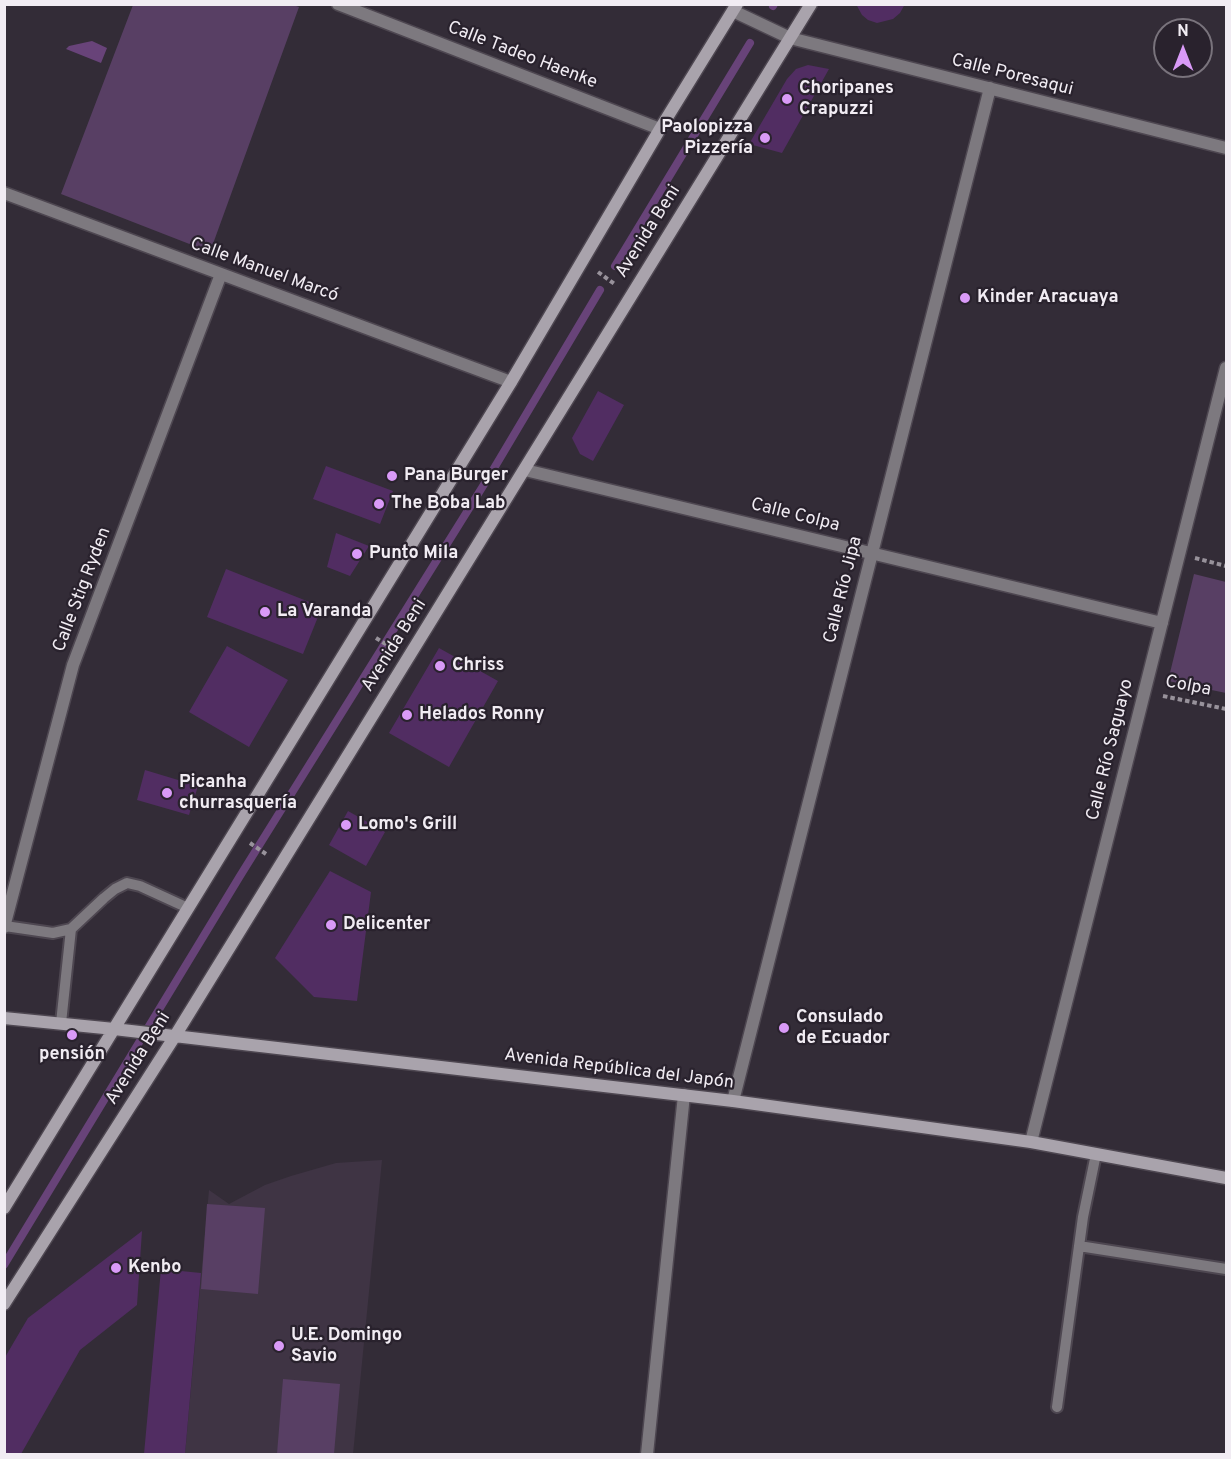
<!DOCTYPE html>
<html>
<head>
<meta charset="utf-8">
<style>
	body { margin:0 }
	#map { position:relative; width:1231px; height:1459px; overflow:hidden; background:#332c37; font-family:Overpass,sans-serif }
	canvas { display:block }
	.frame { position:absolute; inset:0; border:6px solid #f1ecf3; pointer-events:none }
	.north { position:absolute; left:1153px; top:18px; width:60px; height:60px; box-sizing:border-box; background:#29222d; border:2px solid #79737c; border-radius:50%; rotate:0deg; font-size:16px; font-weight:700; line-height:24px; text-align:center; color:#f1ecf3 }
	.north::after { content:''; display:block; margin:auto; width:21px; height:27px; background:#d99af7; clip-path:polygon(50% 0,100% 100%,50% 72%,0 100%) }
</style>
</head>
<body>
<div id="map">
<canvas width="1231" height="1459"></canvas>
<div class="frame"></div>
<div class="north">N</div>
</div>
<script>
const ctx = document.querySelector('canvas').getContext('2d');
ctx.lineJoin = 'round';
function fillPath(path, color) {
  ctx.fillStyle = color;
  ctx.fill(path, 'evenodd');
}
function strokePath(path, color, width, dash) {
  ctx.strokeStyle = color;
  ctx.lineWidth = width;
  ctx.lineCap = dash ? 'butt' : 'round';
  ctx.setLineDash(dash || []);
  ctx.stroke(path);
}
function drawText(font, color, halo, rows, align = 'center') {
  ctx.font = font + ' Overpass,sans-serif';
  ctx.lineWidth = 4.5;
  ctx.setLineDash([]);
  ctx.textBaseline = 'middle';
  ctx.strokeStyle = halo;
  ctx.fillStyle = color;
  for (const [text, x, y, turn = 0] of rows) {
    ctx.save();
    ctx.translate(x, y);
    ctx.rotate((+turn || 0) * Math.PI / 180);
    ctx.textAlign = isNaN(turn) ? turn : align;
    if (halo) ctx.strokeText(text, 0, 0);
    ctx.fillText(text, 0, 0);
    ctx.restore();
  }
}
fillPath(new Path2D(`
	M382,1160L353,1454H185L209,1190L229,1204L265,1185L291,1176L336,1163Z`), '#3f3444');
fillPath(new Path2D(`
	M293,5L299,7L210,252L61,194L133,5Z
	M1194,574L1226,582V693L1168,681Z
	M207,1204L265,1208L258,1294L201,1289Z
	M283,1379L340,1384L334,1454H277Z`), '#583f64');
fillPath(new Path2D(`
	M92,41L107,48L101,63L66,49L69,46Z`), '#684379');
strokePath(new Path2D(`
	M773,6L774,4
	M615,266L750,43
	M4,1265L240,876L493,470L600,290`), '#684379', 8);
fillPath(new Path2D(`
	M856,4H905L900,13L893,19L877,23L868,20L862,15Z
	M808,65L829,69L782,153L749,144L787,79L796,69Z
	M598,391L624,405L593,461L580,454L572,438Z
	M326,466L393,491L380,524L313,499Z
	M336,533L369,546L350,576L327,567Z
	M226,569L322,607L303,654L207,617Z
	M227,646L288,680L249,747L189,712Z
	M439,648L498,681L449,767L389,733Z
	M145,770L198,786L189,815L137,800Z
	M348,811L385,832L366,866L329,845Z
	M330,871L371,892L357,1001L314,997L275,958Z
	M142,1231L137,1305L80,1350L21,1454H4V1359L28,1318Z
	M161,1269L201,1273L185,1454H144Z`), '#512d62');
const lane = new Path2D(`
	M5,926L53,933L71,929L104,898L115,889L127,883L140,886L188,908
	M61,1023L71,929
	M1079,1246L1226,1269
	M1057,1407L1083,1217L1096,1154`);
const street = new Path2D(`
	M338,4L660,129
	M733,11L790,38L1226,148
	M4,193L511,382
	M525,470L1162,623
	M4,927L73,665L221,274
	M733,1101L990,88
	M1031,1142L1226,368
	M647,1454L684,1095`);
const secondary = new Path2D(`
	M4,1018L114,1029L733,1101L1031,1142L1226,1178
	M4,1208L511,382L660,129L737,4
	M4,1304L175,1036L811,4`);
strokePath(lane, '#4e4751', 14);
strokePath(street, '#4e4751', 15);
strokePath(secondary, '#4e4751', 15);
strokePath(new Path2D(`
	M598,272L616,285
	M1195,558L1226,566
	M376,638L392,648
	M1163,696L1226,709
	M250,843L266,854`), '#98929b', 4, [4.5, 3]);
strokePath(lane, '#7d797f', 10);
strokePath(street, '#7d797f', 12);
strokePath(secondary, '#a9a3ac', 12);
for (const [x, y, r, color] of [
	[787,99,6,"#d99af7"],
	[765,138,6,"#d99af7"],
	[965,298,6,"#d99af7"],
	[392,476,6,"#d99af7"],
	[379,504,6,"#d99af7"],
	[357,554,6,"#d99af7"],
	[265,612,6,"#d99af7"],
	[440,666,6,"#d99af7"],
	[407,715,6,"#d99af7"],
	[167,793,6,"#d99af7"],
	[346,825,6,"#d99af7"],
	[331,925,6,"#d99af7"],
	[784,1028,6,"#d99af7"],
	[72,1035,6,"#d99af7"],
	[116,1268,6,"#d99af7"],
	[279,1346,6,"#d99af7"]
]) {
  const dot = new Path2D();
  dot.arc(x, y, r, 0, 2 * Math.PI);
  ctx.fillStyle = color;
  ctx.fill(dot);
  strokePath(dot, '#29222d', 2);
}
drawText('18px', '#f1ecf3', '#29222d', [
	["Calle Tadeo Haenke",522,56,21],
	["Calle Poresaqui",1012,76,14],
	["Avenida Beni",649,232,-58],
	["Calle Manuel Marcó",264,271,20],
	["Calle Colpa",795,516,14],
	["Calle Stig Ryden",83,590,-69],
	["Calle Río Jipa",844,590,-76],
	["Avenida Beni",395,646,-58],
	["Colpa",1188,687,11],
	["Calle Río Saguayo",1111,750,-76],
	["Avenida Beni",139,1059,-58],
	["Avenida República del Japón",619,1070,7]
]);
drawText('bold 18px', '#f1ecf3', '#29222d', [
	["Choripanes",799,89],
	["Crapuzzi",799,110],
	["Paolopizza",753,128,"right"],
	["Pizzería",753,149,"right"],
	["Kinder Aracuaya",977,298],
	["Pana Burger",404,476],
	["The Boba Lab",391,504],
	["Punto Mila",369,554],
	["La Varanda",277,612],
	["Chriss",452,666],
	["Helados Ronny",419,715],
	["Picanha",179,783],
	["churrasquería",179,804],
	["Lomo's Grill",358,825],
	["Delicenter",343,925],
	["Consulado",796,1018],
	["de Ecuador",796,1039],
	["pensión",72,1055,"center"],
	["Kenbo",128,1268],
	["U.E. Domingo",291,1336],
	["Savio",291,1357]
], 'left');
</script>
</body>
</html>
